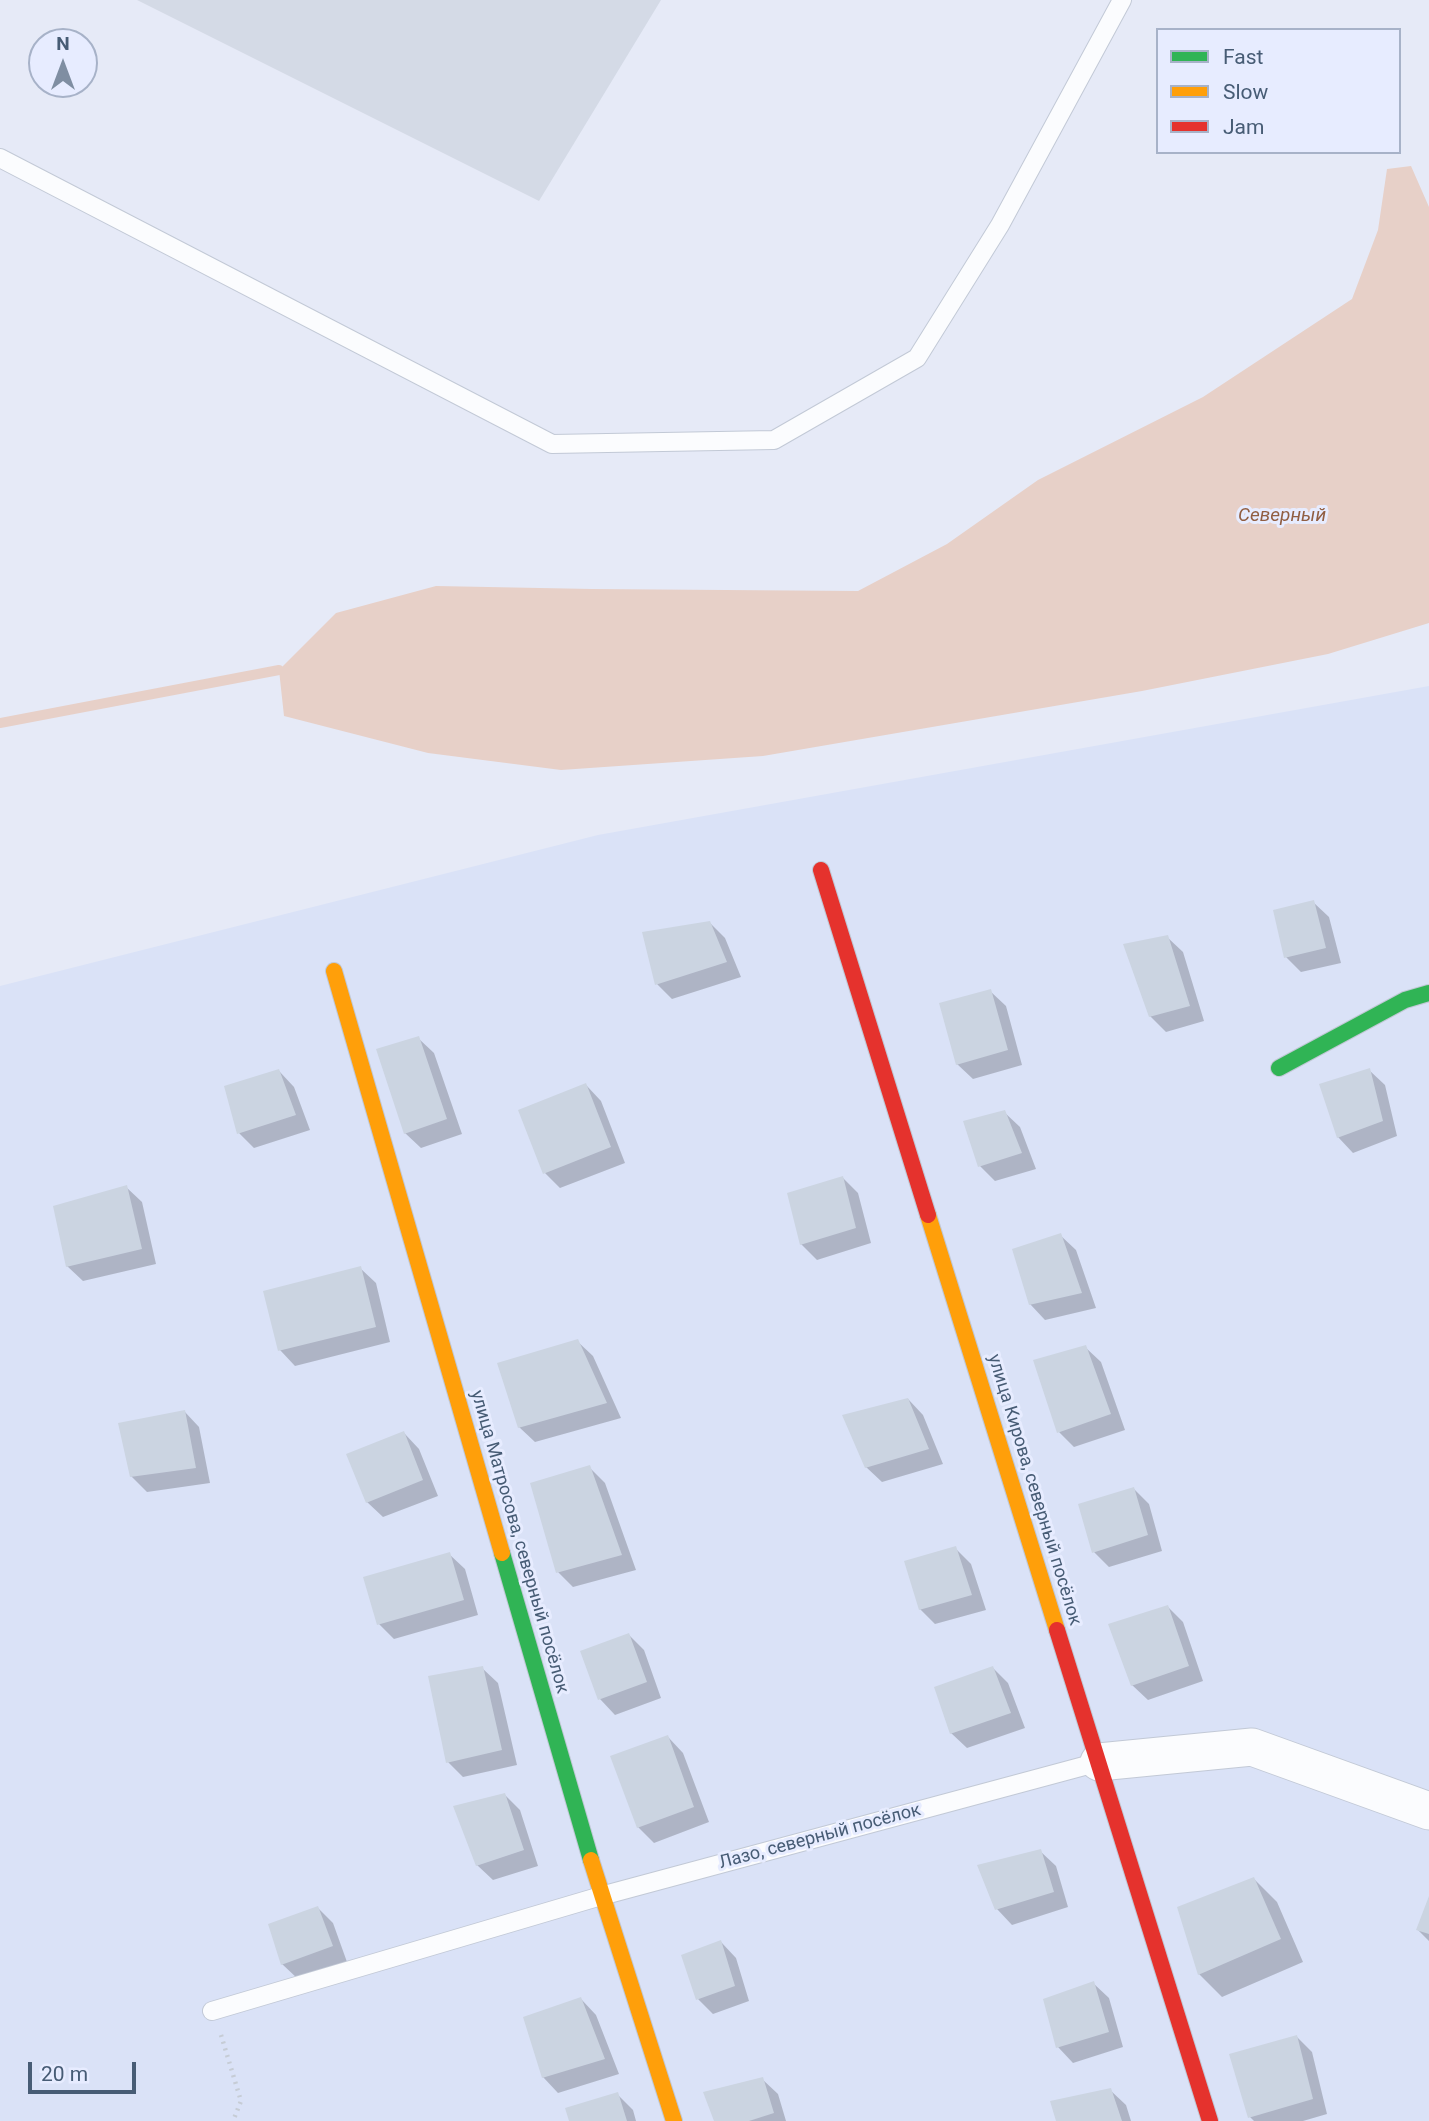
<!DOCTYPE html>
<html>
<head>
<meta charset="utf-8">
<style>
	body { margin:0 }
	#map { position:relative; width:1429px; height:2121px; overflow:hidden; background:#e6eaf7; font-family:Roboto,sans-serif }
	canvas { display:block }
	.legend { position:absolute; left:1156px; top:28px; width:245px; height:126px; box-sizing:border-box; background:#e7ecff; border:2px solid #a7b2c8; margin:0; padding:9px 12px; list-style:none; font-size:21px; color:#475c75 }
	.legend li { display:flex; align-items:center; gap:14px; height:35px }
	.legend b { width:35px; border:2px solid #a7b2c8 }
	.north { position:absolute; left:28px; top:28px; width:70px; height:70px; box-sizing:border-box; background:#e7ecff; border:2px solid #a7b2c8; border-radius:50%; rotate:0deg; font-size:19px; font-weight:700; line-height:28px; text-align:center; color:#475c75 }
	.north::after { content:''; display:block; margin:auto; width:24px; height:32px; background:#7f8ea2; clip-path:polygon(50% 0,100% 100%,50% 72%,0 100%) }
	.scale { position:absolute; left:28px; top:2062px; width:108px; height:32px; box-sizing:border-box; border:4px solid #475c75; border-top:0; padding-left:9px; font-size:21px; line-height:24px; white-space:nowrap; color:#475c75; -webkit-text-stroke:5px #e7ecff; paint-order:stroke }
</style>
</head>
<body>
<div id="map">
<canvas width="1429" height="2121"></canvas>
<ul class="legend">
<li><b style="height:9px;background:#30b455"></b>Fast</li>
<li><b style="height:9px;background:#ff9f0a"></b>Slow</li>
<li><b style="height:9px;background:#e5322d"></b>Jam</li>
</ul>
<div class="north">N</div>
<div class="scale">20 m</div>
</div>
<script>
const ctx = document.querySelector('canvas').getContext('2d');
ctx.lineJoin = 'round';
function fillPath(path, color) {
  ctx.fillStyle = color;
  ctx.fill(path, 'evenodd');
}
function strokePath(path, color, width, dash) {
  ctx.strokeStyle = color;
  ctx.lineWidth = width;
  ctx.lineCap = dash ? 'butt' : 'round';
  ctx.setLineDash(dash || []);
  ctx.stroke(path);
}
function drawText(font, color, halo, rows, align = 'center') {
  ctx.font = font + ' Roboto,sans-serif';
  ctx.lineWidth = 6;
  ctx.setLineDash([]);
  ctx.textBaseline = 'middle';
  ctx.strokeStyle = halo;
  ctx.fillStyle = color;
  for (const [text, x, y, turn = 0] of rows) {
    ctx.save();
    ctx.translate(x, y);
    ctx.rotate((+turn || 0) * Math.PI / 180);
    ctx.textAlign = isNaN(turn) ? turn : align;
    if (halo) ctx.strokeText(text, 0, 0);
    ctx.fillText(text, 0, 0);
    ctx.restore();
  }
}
fillPath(new Path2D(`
	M1429,686V2121H0V986L598,835Z`), '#dae2f7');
fillPath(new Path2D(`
	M137,0H661L539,201Z`), '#d4dae6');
fillPath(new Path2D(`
	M1411,166L1429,207V623L1328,654L1142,691L763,756L561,770L428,753L284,716L279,670L336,613L436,586L592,589L858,591L947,544L1038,480L1203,397L1352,299L1378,230L1387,169Z`), '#e7d0c8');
fillPath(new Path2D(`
	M1313,902L1329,917L1341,963L1301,972L1286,957Z
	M709,922L725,938L741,977L672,999L657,984Z
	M1167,937L1183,952L1204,1021L1166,1032L1150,1016Z
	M990,991L1006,1006L1022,1065L973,1079L957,1064Z
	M418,1038L434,1053L462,1134L421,1148L405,1133Z
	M1369,1070L1385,1085L1397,1136L1353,1153L1338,1137Z
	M279,1071L294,1087L310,1130L254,1148L239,1133Z
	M586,1085L601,1101L625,1163L560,1188L545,1173Z
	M1004,1112L1020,1127L1036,1169L995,1181L980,1166Z
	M843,1178L858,1193L871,1243L817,1260L801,1244Z
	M126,1187L142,1202L156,1264L83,1281L67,1266Z
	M1060,1235L1076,1250L1096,1308L1045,1320L1030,1304Z
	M360,1268L376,1283L390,1342L295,1366L280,1350Z
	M577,1341L593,1356L621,1418L535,1442L519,1427Z
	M1085,1347L1101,1362L1125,1430L1074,1447L1059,1432Z
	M908,1399L923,1415L943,1464L882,1482L866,1467Z
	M184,1411L199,1427L210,1483L147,1492L131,1476Z
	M404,1433L419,1449L438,1496L383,1517L367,1502Z
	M589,1467L605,1483L636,1570L573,1587L558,1572Z
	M1134,1489L1149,1504L1162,1551L1109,1567L1094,1552Z
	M955,1548L971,1564L986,1610L935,1624L920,1609Z
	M449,1554L465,1569L478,1615L394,1639L379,1624Z
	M1168,1607L1183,1622L1203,1681L1148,1700L1132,1685Z
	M629,1635L644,1650L661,1698L615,1715L600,1699L583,1652Z
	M482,1668L498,1683L517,1765L463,1777L448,1762Z
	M993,1668L1008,1683L1025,1728L967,1748L951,1733Z
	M668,1737L683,1753L709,1822L654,1843L638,1827Z
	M505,1795L520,1810L538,1866L493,1880L477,1865Z
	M1040,1851L1056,1866L1068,1907L1012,1925L997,1909L979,1867Z
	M1254,1879L1277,1902L1303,1962L1222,1997L1199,1974Z
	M1429,1900V1941L1418,1930Z
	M318,1908L333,1923L347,1962L298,1979L282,1964Z
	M721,1942L736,1958L749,2001L713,2014L698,1999Z
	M1093,1983L1109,1998L1123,2047L1073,2063L1058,2047Z
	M581,1999L596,2015L619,2074L558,2093L543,2077Z
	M1297,2037L1312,2052L1327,2114L1303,2121H1254L1250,2117Z
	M762,2079L778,2094L786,2121H716Z
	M1110,2090L1126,2105L1131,2121H1058Z
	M617,2094L633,2110L636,2121H571Z`), '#0003');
strokePath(new Path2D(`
	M0,723L279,670`), '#e7d0c8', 10);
fillPath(new Path2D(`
	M1314,900L1326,948L1284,958L1273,910Z
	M710,921L727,962L655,985L642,932Z
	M1168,935L1190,1006L1149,1017L1123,944Z
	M991,989L1008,1050L956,1065L939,1003Z
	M419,1036L447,1119L404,1134L376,1049Z
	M1370,1068L1383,1121L1337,1138L1319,1084Z
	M279,1069L296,1115L237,1134L224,1086Z
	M586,1083L611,1147L543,1174L518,1110Z
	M1005,1110L1022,1153L978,1167L963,1121Z
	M843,1176L856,1228L800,1245L787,1193Z
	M127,1185L142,1249L66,1267L53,1206Z
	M1061,1233L1082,1293L1029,1305L1012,1249Z
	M361,1266L376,1327L278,1351L263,1291Z
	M578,1339L607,1403L518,1428L497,1363Z
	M1086,1345L1111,1414L1057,1433L1033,1360Z
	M908,1398L929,1449L865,1468L842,1415Z
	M185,1410L196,1468L130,1477L118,1423Z
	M404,1431L423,1480L366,1503L346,1454Z
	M590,1465L622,1555L556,1573L530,1483Z
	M1134,1487L1148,1535L1092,1553L1078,1504Z
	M956,1546L972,1595L919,1610L904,1561Z
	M450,1552L464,1600L377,1625L363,1577Z
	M1168,1605L1189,1666L1131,1686L1108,1624Z
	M629,1633L647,1682L598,1700L580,1651Z
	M483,1666L502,1750L446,1763L428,1676Z
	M993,1666L1011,1713L950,1734L934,1687Z
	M668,1735L694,1807L637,1828L610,1756Z
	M505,1793L524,1850L476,1866L453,1806Z
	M1041,1849L1054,1892L995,1910L977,1865Z
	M1254,1877L1281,1939L1198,1975L1177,1907Z
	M1429,1896V1934L1416,1930Z
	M318,1906L333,1946L281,1965L268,1924Z
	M721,1940L735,1986L696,2000L681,1955Z
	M1094,1981L1109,2032L1056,2048L1043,1999Z
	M581,1997L605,2059L542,2078L523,2017Z
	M1297,2035L1313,2099L1248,2118L1229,2054Z
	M763,2077L774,2113L749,2121H714L703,2092Z
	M1111,2088L1122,2121H1056L1050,2101Z
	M618,2092L627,2121H569L565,2108Z`), '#cbd4e1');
const lane = new Path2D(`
	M0,158L552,444L774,440L917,358L1000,225L1122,0
	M212,2011L601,1896L1099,1762`);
const street = new Path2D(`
	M1099,1762L1252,1747L1429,1811`);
const fast = new Path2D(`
	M1279,1068L1405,1000L1429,993
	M502,1553L591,1860`);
const slow = new Path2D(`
	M334,971L502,1553
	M928,1215L1057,1630
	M591,1860L674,2121`);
const jam = new Path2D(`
	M821,870L928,1215
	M1057,1630L1210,2121`);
strokePath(lane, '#c2c9d6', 20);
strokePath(street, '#c2c9d6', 39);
strokePath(fast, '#c0c8d5', 18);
strokePath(slow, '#c0c8d5', 18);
strokePath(jam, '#c0c8d5', 18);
strokePath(new Path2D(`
	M221,2035L241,2101L233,2121`), '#c6ccd5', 4.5, [2, 5]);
strokePath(lane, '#fbfcfe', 18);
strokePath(street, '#fbfcfe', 37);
strokePath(fast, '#30b455', 16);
strokePath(slow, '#ff9f0a', 16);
strokePath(jam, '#e5322d', 16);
drawText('18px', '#475c75', '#e7ecff', [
	["улица Кирова, северный посёлок",1034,1490,73],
	["улица Матросова, северный посёлок",519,1542,74],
	["Лазо, северный посёлок",820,1837,-15]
]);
drawText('italic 19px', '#915e42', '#e7ecff', [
	["Северный",1282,516]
]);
</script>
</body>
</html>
